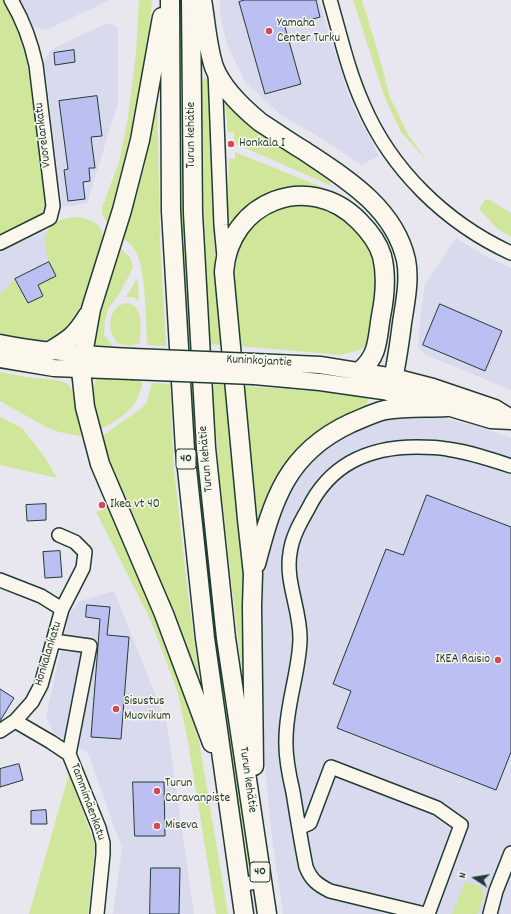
<!DOCTYPE html>
<html>
<head>
<meta charset="utf-8">
<style>
	body { margin:0 }
	#map { position:relative; width:511px; height:914px; overflow:hidden; background:#e8e6ee; font-family:Dekko,sans-serif }
	canvas { display:block }
	.north { position:absolute; left:455px; top:858px; width:40px; height:40px; -webkit-text-stroke:3px #fbf7ec; paint-order:stroke; rotate:282deg; font-size:11px; font-weight:700; line-height:16px; text-align:center; color:#1f3d34 }
	.north::after { content:''; display:block; margin:auto; width:14px; height:18px; background:#1f3d34; clip-path:polygon(50% 0,100% 100%,50% 72%,0 100%) }
</style>
</head>
<body>
<div id="map">
<canvas width="511" height="914"></canvas>
<div class="north">N</div>
</div>
<script>
const ctx = document.querySelector('canvas').getContext('2d');
ctx.lineJoin = 'round';
function fillPath(path, color) {
  ctx.fillStyle = color;
  ctx.fill(path, 'evenodd');
}
function strokePath(path, color, width, dash) {
  ctx.strokeStyle = color;
  ctx.lineWidth = width;
  ctx.lineCap = dash ? 'butt' : 'round';
  ctx.setLineDash(dash || []);
  ctx.stroke(path);
}
function drawText(font, color, halo, rows, align = 'center') {
  ctx.font = font + ' Dekko,sans-serif';
  ctx.lineWidth = 3;
  ctx.setLineDash([]);
  ctx.textBaseline = 'middle';
  ctx.strokeStyle = halo;
  ctx.fillStyle = color;
  for (const [text, x, y, turn = 0] of rows) {
    ctx.save();
    ctx.translate(x, y);
    ctx.rotate((+turn || 0) * Math.PI / 180);
    ctx.textAlign = isNaN(turn) ? turn : align;
    if (halo) ctx.strokeText(text, 0, 0);
    ctx.fillText(text, 0, 0);
    ctx.restore();
  }
}
fillPath(new Path2D(`
	M18,0H110L46,30L30,26Z
	M220,0H319L346,88L353,106L379,156L361,165L321,138L281,115L245,82L227,44L220,16Z
	M107,23L118,27V103L87,203L62,207L44,60L52,49Z
	M61,225L57,300L0,312V250Z
	M456,238L487,257L511,268V390L426,355L418,348L420,320L425,284Z
	M424,414L440,417L477,426L511,438V914H283L271,831L265,765L259,607L264,563L274,515L312,455L375,418Z
	M114,591L167,724L194,914H113L122,849L88,753L53,733L46,716L69,614L80,601Z`), '#dadaef');
fillPath(new Path2D(`
	M0,0H3C25,37 31,79 37,120C41,147 45,173 49,199C41,223 21,226 0,236Z
	M139,0H152L146,68L140,105L110,225C104,220 102,216 102,208L119,162L128,117L136,54Z
	M179,0H184L182,116L184,214L192,342H185L179,213Z
	M353,0H362L379,56L390,97L408,134L426,160L401,132L385,98Z
	M205,78L209,79C213,120 213,161 213,203C214,251 218,298 223,345L210,344L206,294L202,114V85L203,79Z
	M157,85L160,242L166,346L147,345C146,324 146,266 135,250C131,244 125,240 120,235Z
	M224,93L325,175L332,186L234,143V132H228Z
	M235,152L319,186L329,192L313,189L233,227L227,226L229,159H235Z
	M488,199L511,213V237L498,229L479,209L485,200Z
	M301,203L335,210L359,230L374,254L376,286L375,308L368,345L359,350L341,355L241,346C238,323 233,299 234,276C235,251 247,221 271,210C280,206 292,205 301,203Z
	M77,217C96,221 105,225 103,247L80,316L62,335L53,338L37,341L0,337V295L15,279L27,303L43,296L38,285L56,276C42,249 35,220 77,217Z
	M117,244L131,259L133,268L119,294L108,309L105,320L104,334L114,348H94L93,335Z
	M136,280L138,282L139,301L133,297H126Z
	M126,303C145,304 140,329 140,343L130,346L119,344C106,333 107,307 126,303Z
	M0,372L26,377L55,380L67,383L75,396L81,436L59,432L44,426L0,401Z
	M107,377L142,381V384C137,410 121,418 99,430C95,414 87,395 97,379Z
	M152,383L170,384L174,470L187,586L201,691L110,471L101,437L142,408L147,402Z
	M188,383H195L251,863L250,865L248,866H246L217,662L197,495Z
	M212,384L228,385L244,578L245,698L220,485Z
	M242,386L369,395L367,404L364,408L283,469L266,501L256,531Z
	M0,417L22,428L46,459L57,478L0,465Z
	M107,507L131,551L185,692L199,741L228,914H216L188,742L178,693L151,621L96,512Z
	M69,774L95,845L88,914H29Z
	M465,882C469,883 476,884 480,887C488,893 480,907 477,914H452Z`), '#d0e69b');
const building = new Path2D(`
	M245,0H316L320,17L285,27L301,84L265,94L239,2Z
	M74,50L75,62L55,65L54,53Z
	M97,96L102,136L91,137L95,168H89L90,181L83,182L85,199L68,201L64,170L68,169L59,101Z
	M49,262L56,276L38,285L43,296L28,303L15,279Z
	M440,304L502,331L485,371L423,345Z
	M427,495L511,527V752L496,790L337,728L351,691L333,684L386,549L403,555Z
	M46,504V520L27,521L26,505Z
	M60,551L62,577L45,578L43,552Z
	M87,605L110,607L107,635L129,637L121,739L91,737L100,619L86,617Z
	M0,689L14,698L0,721Z
	M19,764L23,780L0,787V769Z
	M133,782H164L165,836H135Z
	M46,810L47,824H31V811Z
	M151,868H180L179,914H150Z`);
fillPath(building, '#bbbff1');
strokePath(building, '#1f3d34', 1);
const minor = new Path2D(`
	M330,0C340,34 348,71 363,104C391,170 446,223 511,253
	M215,71L221,225L224,257
	M0,243L50,218L53,206L36,65C31,42 23,20 11,0
	M0,580L41,596L62,609
	M54,641L90,646L69,754
	M15,721L51,742L69,754L99,828L103,843V854L97,914
	M0,731L15,721L32,702L41,685L62,609L83,568L85,552L75,542L59,535
	M299,828L310,823L331,767L437,808L461,825L428,914
	M239,885L262,881
	M425,914L330,891C318,885 311,880 306,867C301,842 297,817 293,792C289,775 285,757 286,739C286,705 299,673 300,640C301,611 285,582 290,553C292,537 300,523 308,509C330,464 368,447 417,447C427,447 437,447 447,449C469,452 490,459 511,466
	M490,914L496,891L511,853`);
const major = new Path2D(`
	M0,343C44,352 88,355 133,357
	M0,359L54,368L132,371
	M254,362L320,365L394,377L433,387L495,408L511,418
	M254,376L320,382L390,392L427,401L491,420L511,421`);
const highway = new Path2D(`
	M170,0L171,211L185,450L205,638L244,914
	M191,0L193,213L206,448L226,638L267,914
	M202,0C206,22 207,46 214,67C222,88 243,108 260,122C274,131 288,141 303,150C345,178 394,207 406,260C410,280 405,303 402,323C399,347 396,369 390,392
	M162,17L140,140L122,210L91,309L83,354L81,370L85,407L100,464L164,614L212,743
	M50,351C70,339 75,336 88,315
	M256,564C273,500 286,453 351,423C363,418 373,413 385,410C405,407 426,408 447,407
	M254,766L252,606L253,574L247,519L224,272C229,201 309,170 359,221C369,231 378,242 382,256C387,276 385,296 381,316C377,339 379,355 360,371`);
strokePath(minor, '#1f3d34', 16);
strokePath(major, '#1f3d34', 19);
strokePath(highway, '#1f3d34', 21);
strokePath(minor, '#fbf7ec', 13);
strokePath(major, '#fbf7ec', 16);
strokePath(highway, '#fbf7ec', 18);
const majorBridge = new Path2D(`
	M133,357L254,362
	M132,371L254,376`);
strokePath(majorBridge, '#1f3d34', 19, []);
strokePath(majorBridge, '#fbf7ec', 16);
for (const [x, y, r, color] of [
	[269,31,4,"#d1495b"],
	[231,144,4,"#d1495b"],
	[102,505,4,"#d1495b"],
	[498,660,4,"#d1495b"],
	[116,709,4,"#d1495b"],
	[157,791,4,"#d1495b"],
	[157,826,4,"#d1495b"]
]) {
  const dot = new Path2D();
  dot.arc(x, y, r, 0, 2 * Math.PI);
  ctx.fillStyle = color;
  ctx.fill(dot);
  strokePath(dot, '#fbf7ec', 1.5);
}
for (const [x, y, w] of [
	[186,459,20],
	[260,872,20]
]) {
  const box = new Path2D();
  box.roundRect(x - w / 2, y - 10, w, 20, 3);
  ctx.fillStyle = '#fbf7ec';
  ctx.fill(box);
  strokePath(box, '#1f3d34', 1);
}
drawText('bold 12px', '#1f3d34', null, [
	["40",186,459],
	["40",260,872]
]);
drawText('13px', '#1f3d34', '#fbf7ec', [
	["Yamaha",277,24],
	["Center Turku",277,39],
	["Honkala I",239,144],
	["Ikea vt 40",110,505],
	["IKEA Raisio",490,660,"right"],
	["Sisustus",124,702],
	["Muovikum",124,717],
	["Turun",165,784],
	["Caravanpiste",165,799],
	["Miseva",165,826]
], 'left');
drawText('13px', '#1f3d34', '#fbf7ec', [
	["Vuorelankatu",44,135,-97],
	["Turun kehätie",192,135,-90],
	["Kuninkojantie",259,362,3],
	["Turun kehätie",207,459,-95],
	["Honkalankatu",49,654,-73],
	["Turun kehätie",247,780,82],
	["Tammimäenkatu",87,802,70]
]);
</script>
</body>
</html>
